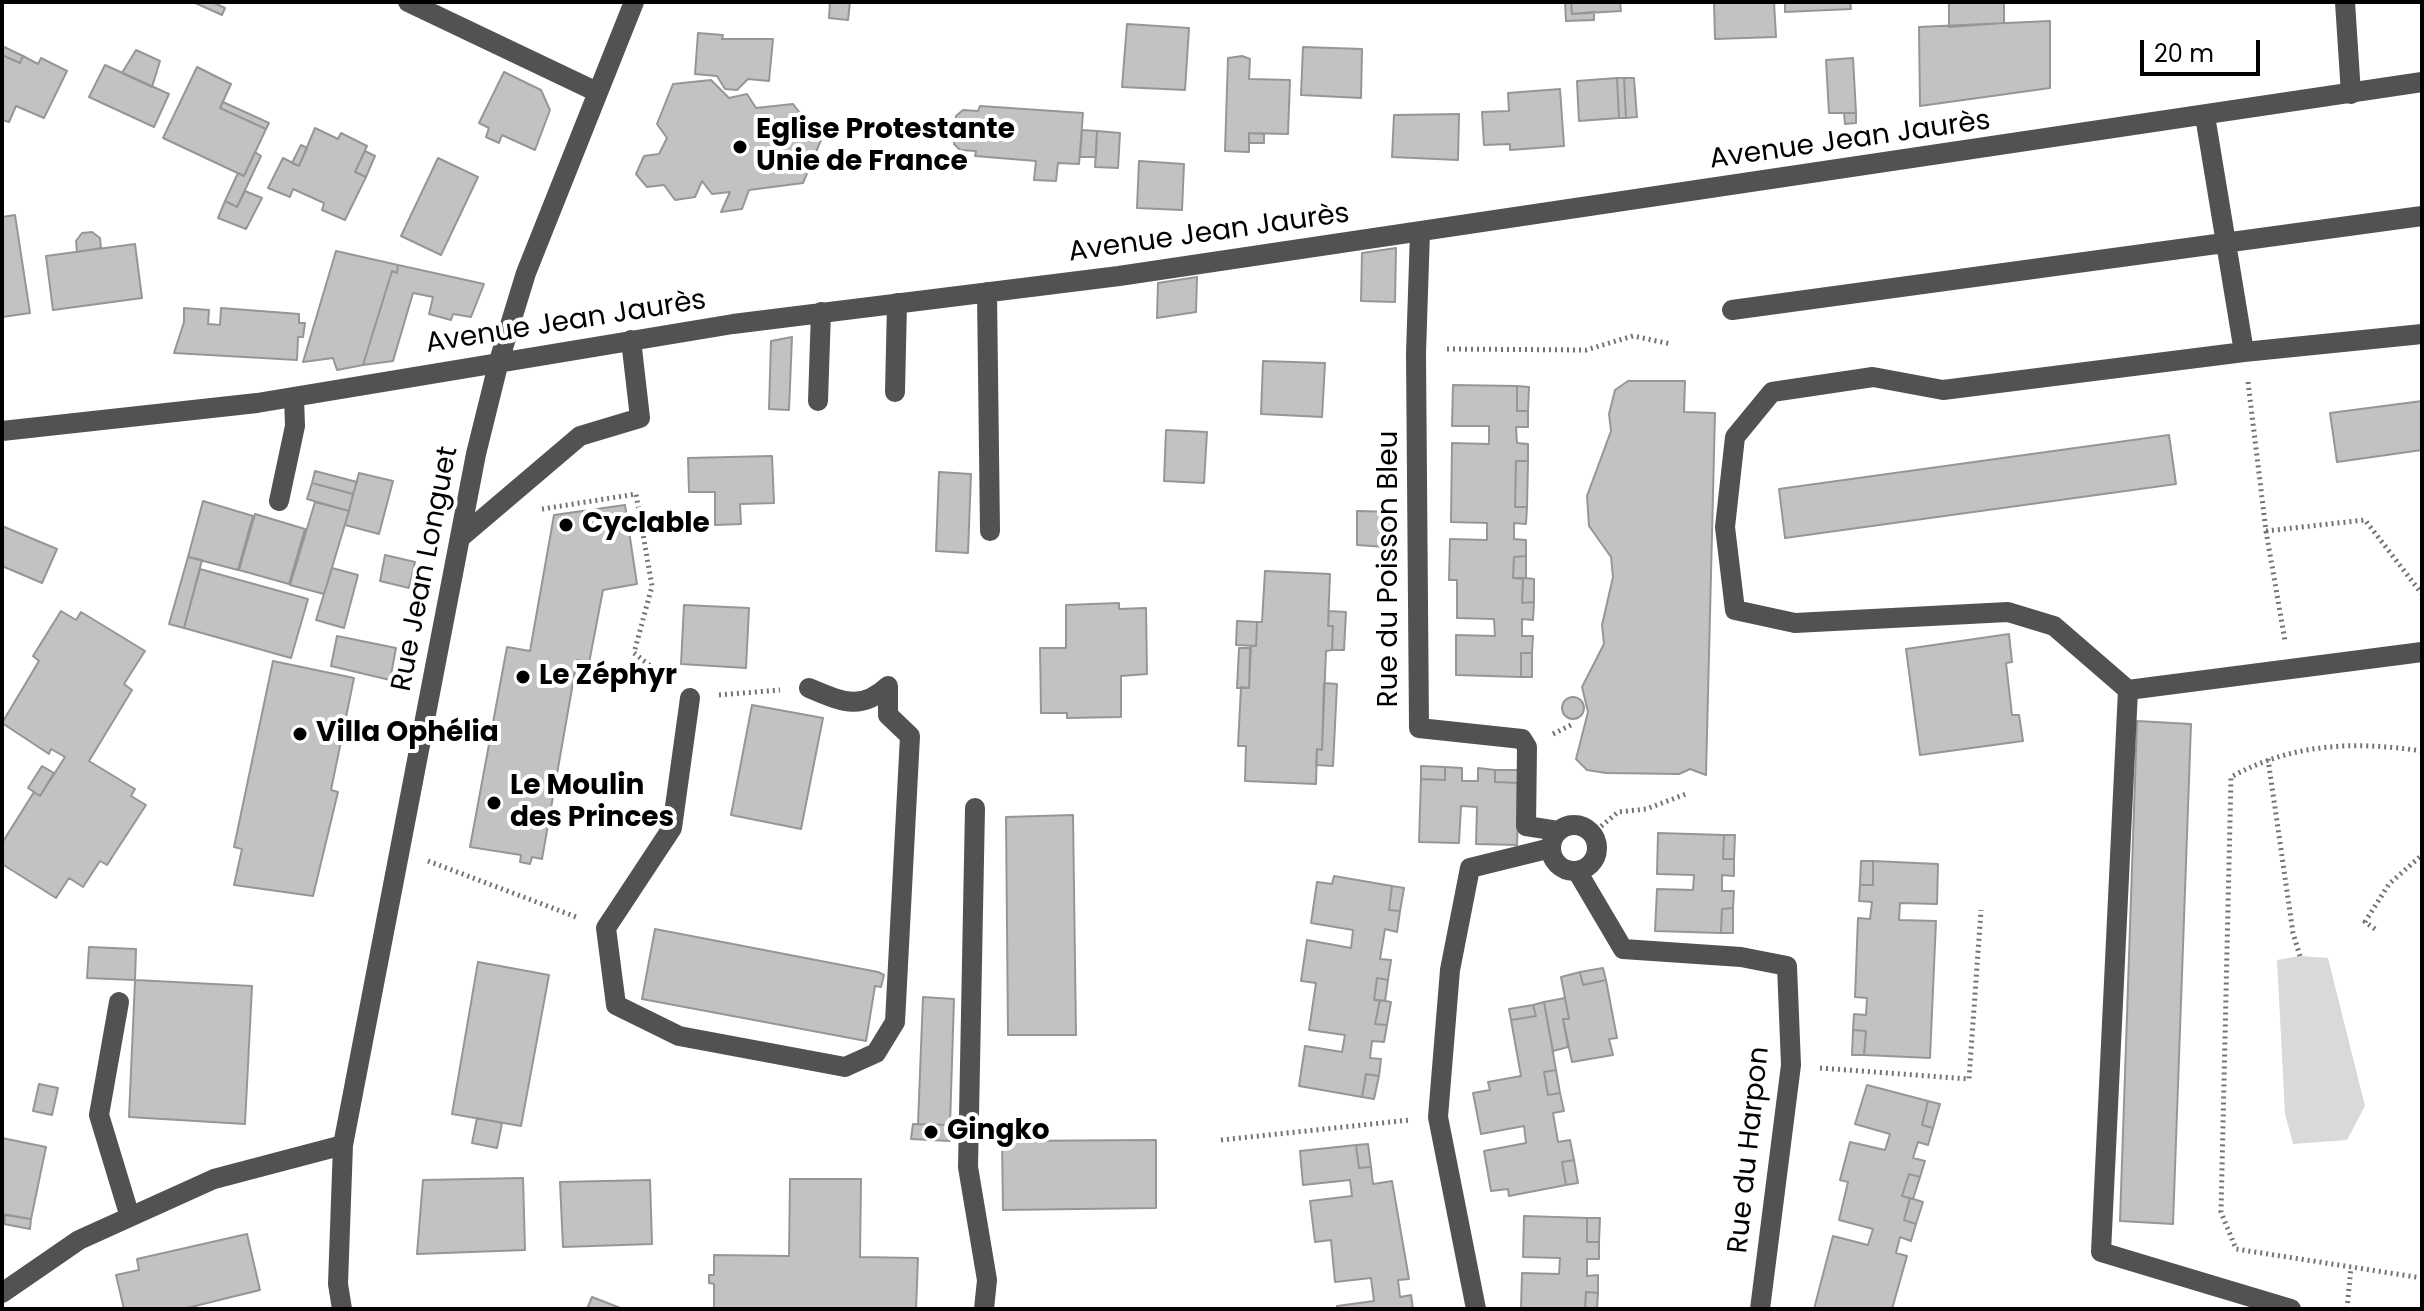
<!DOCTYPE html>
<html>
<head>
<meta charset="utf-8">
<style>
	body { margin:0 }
	#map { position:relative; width:2424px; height:1311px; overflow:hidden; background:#fff; font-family:Poppins,sans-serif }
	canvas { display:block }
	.frame { position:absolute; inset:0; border:4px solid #000; pointer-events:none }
	.scale { position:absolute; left:2140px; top:40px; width:120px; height:36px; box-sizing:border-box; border:4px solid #000; border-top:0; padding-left:10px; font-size:24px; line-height:28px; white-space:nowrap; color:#000; -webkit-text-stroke:6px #fff; paint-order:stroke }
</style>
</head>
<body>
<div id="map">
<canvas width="2424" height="1311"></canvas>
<div class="frame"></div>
<div class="scale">20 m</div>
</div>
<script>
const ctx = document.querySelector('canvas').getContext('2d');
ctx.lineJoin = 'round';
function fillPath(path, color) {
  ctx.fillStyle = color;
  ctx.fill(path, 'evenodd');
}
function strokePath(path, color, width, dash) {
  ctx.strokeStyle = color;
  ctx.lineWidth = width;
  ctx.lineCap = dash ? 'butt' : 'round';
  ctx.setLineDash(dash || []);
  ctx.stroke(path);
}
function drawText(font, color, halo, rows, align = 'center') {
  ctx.font = font + ' Poppins,sans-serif';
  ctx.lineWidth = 8;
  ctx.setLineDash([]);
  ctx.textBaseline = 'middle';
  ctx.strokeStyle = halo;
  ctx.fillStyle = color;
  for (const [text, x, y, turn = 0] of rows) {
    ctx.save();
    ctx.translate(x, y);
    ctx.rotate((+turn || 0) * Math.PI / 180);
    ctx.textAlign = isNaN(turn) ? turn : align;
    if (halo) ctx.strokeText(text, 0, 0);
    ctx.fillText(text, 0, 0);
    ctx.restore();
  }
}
fillPath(new Path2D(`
	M2300,956L2328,958L2365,1106L2347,1140L2293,1144L2285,1114L2277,960Z`), '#d9d9d9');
const building = new Path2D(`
	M193,2H212L225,8L222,15Z
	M850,2L848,20L829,18L830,2Z
	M1565,2H1571L1572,14L1594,12V20L1566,21Z
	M1571,2H1620L1621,11L1572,14Z
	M1714,2H1774L1776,37L1715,39Z
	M1785,2H1850L1851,9L1785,12Z
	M1949,2H2004V23L1949,27Z
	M2050,21V88L1920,106L1919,27Z
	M1127,24L1189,28L1185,90L1122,87Z
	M698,33L723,35L722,39H773L769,81L748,79L737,90L725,89L717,76L695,74Z
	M2,46L23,56L20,63L2,55Z
	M1303,47L1362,49L1361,98L1301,95Z
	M136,50L160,61L152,87L122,73Z
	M2,55L20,63L23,56L38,64L41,58L67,71L44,118L16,106L9,122L2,120Z
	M1242,56L1250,59L1249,79L1290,80L1288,134L1249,133V152L1225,151L1228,58Z
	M1853,58L1856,113H1829L1826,60Z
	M105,65L169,94L154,127L89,97Z
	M197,67L231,84L220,108L266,129L244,176L163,138Z
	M504,72L541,90L550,110L535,150L502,135L499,143L486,137L489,128L479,123Z
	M1617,78L1619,118L1579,121L1577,81Z
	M1617,78H1624L1626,118H1619Z
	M1624,78H1634L1637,117L1626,118Z
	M711,80L729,98L747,94L756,108L793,104L821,140L803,183L749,190L742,209L721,212L730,192L712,194L702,181L695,197L675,200L664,185L647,187L636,174L644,156L659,154L667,138L657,124L673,84Z
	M1560,89L1564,146L1510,150V144L1484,145L1482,112L1509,111L1508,93Z
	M223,102L269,123L266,129L220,108Z
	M980,106L1083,113L1079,164L1058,163L1056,181L1034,180L1036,161L975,156L976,151L960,150L954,144L956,116L963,110L978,111Z
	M1844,113H1856V123L1845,124Z
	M1459,114L1458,160L1392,157L1394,115Z
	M315,128L338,139L341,133L367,146L355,172L366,177L345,220L322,210L324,203L293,189L290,197L268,188L283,158L299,166Z
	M1082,130L1097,131L1096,157H1080Z
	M1097,131L1120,133L1118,168L1095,167Z
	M1249,133L1264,134V143H1249Z
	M301,145L307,148L299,166L292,163Z
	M365,151L375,156L366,177L355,172Z
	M255,152L261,156L237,207L225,201L238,173L244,176Z
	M438,158L478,177L441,255L401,236Z
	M1139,161L1184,164L1182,210L1137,208Z
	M245,191L262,198L246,229L218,218L225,201L237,207Z
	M15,215L30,313L2,317V217Z
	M92,232L100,238L101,248L77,252L76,241L82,233Z
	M135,244L142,298L53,310L46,256Z
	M1396,248L1395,302L1361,301L1362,253Z
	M336,251L398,265L397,273L392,271L363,365L337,370L333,358L303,362Z
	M398,265L484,284L471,317L453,314L451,320L429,314L433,297L413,293L393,361L363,365L392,271L397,273Z
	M1197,277L1196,312L1157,318L1158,283Z
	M184,308L209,310L208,324L220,325L221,308L299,314V323H305L303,337H298L297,360L174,353L184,322Z
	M792,337L789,410L769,409L771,341Z
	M1263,361L1325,363L1322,417L1261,414Z
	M1628,381H1685L1684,412L1715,413L1706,775L1690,769L1679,774L1606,773L1587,770L1576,759L1588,712L1582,687L1604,644L1602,625L1613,577L1611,557L1589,526L1587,496L1611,431L1609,414L1615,390Z
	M1453,385L1517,386V411H1528V427H1516L1517,443L1528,444V461H1516L1515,507H1527L1526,524L1514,523V539L1526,540V556L1514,557L1513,578L1523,579L1522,603L1534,602L1533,620L1522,619V636H1533L1532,653H1521V677L1456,675V635L1495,636L1494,619L1457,618V580H1449L1450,539L1487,540V523L1451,522L1452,443L1489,444V426H1452Z
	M1517,386L1529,387L1528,411H1517Z
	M2422,401V450L2337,462L2330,413Z
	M1166,430L1207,432L1204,483L1164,481Z
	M2169,435L2176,484L1785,538L1779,489Z
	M772,456L774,503L740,504L741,524L715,525V492H689L688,458Z
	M1516,461H1528L1527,507H1515Z
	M315,471L357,482L353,494L312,483Z
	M939,472L971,474L968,553L936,551Z
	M359,473L393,481L379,534L345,525Z
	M312,483L353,494L349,511L307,499Z
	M203,501L253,516L238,570L188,557Z
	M315,502L349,511L324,594L290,585Z
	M625,505L637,584L603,590L589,663L577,660L542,859L532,857L530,864L520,862L521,855L470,847L507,647L530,651L554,515Z
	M1357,511L1396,512L1395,571H1387L1386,547L1357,545Z
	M255,514L305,529L289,584L239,570Z
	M2,526L57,549L42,583L2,566Z
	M385,555L415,562L409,588L380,581Z
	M1526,556V578H1513L1514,557Z
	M188,557L202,560L184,628L169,624Z
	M332,568L358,575L344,628L316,620Z
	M200,569L308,599L291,658L184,628Z
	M1265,571L1330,574L1328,626H1333L1332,650L1326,651L1322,750L1317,749L1316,784L1245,781L1246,746H1238L1241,687L1249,688L1251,646H1256L1257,622H1262Z
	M1526,578L1534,579V602L1522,603L1523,579Z
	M1119,603V609L1146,608L1147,674L1121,676V717L1067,718V713H1041L1040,648H1066V605Z
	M684,605L749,608L746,668L681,664Z
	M61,611L76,620L81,612L145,651L124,684L132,690L89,761L135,789L131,796L146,805L107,865L100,861L83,887L69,878L56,898L2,864V843L34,792L40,796L65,757L51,749L49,754L2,723L39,661L33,656Z
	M1329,611L1346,612L1344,650H1332L1333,626H1328Z
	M1237,621L1257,622L1256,646L1236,645Z
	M2009,634L2012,662L2006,663L2012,715H2019L2023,741L1920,755L1906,649Z
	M337,636L396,648L390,680L331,666Z
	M1239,648H1250L1249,688H1237Z
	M1521,653H1532V677H1521Z
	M273,661L354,678L331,790L338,792L313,896L234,885L242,849L234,847Z
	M1324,683L1337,684L1333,766L1316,765L1317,749L1322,750Z
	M1562 708a11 11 0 1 1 22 0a11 11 0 1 1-22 0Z
	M752,705L823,718L801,829L731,815Z
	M2137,721L2191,724L2173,1224L2120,1221Z
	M42,766L54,773L40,796L28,788Z
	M1421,766L1445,767V780L1421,779Z
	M1445,767L1462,768V781H1478V768L1495,770V782L1519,783L1517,845L1476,844L1477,807L1461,806L1459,843L1419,842L1421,779L1445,780Z
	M1495,770H1519V783L1495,782Z
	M1073,815L1076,1035H1008L1006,817Z
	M1658,833L1724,835L1723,859H1734V876L1722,875V891H1734L1733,908L1722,909L1721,933L1655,931L1657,889L1693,890L1694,875L1657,874Z
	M1724,835H1735L1734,859H1723Z
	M1861,861H1873V885H1860Z
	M1873,861L1938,864L1937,904L1900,903L1899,920L1936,921L1930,1058L1864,1055L1866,1031L1853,1030L1854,1014L1866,1015L1867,998L1855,997L1858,918L1870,919L1872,902L1859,901L1860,885H1873Z
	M1334,876L1392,886L1389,910L1400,911L1397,932L1385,929L1380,959L1391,960L1388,980L1377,978L1374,1000H1380L1375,1024L1387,1025L1384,1042L1372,1041L1370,1058L1381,1059L1379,1076L1366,1074L1362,1097L1299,1086L1305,1046L1342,1052L1345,1035L1309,1030L1316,983L1301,981L1307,940L1351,948L1353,930L1311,923L1317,882L1332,884Z
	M1392,886L1404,888L1400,911L1389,910Z
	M1733,908V933H1721L1722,909Z
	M655,929L878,972L884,975L881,987L875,986L866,1041L642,999Z
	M89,947L136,949L135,980L87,978Z
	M478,962L549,975L521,1126L452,1114Z
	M1603,968L1606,980L1583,985L1580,972Z
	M1580,972L1583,985L1606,980L1617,1038L1609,1039L1613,1055L1572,1062L1563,1019H1569L1561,977Z
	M1377,978L1388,980L1385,1001L1374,1000Z
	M135,980L252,986L245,1124L129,1117Z
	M923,997L954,999L950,1125L918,1124Z
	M1565,998L1569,1019H1563L1568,1047L1553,1051L1544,1002Z
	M1380,1000L1391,1002L1387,1025L1375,1024Z
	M1544,1002L1556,1070L1544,1072L1548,1095L1560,1093L1564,1111L1553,1113L1558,1142L1570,1140L1574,1160L1562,1162L1566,1185L1509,1196L1508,1189L1491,1191L1484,1151L1526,1143L1524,1126L1481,1134L1473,1093L1490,1090L1488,1082L1521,1076L1511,1020L1536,1016L1533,1005Z
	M1533,1005L1536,1016L1511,1020L1509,1009Z
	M1853,1030L1866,1031L1864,1055H1852Z
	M1556,1070L1560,1093L1548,1095L1544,1072Z
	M1366,1074L1379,1076L1374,1099L1362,1097Z
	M39,1084L58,1088L52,1115L33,1111Z
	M1867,1085L1928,1101L1922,1125L1933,1128L1928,1145L1918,1142L1913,1158L1925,1161L1920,1177L1909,1174L1902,1196L1910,1198L1904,1220L1916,1224L1911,1241L1900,1237L1896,1253L1907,1256L1892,1309H1814L1833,1236L1868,1245L1873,1229L1839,1220L1848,1182L1840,1180L1850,1142L1885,1150L1890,1134L1855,1124Z
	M1928,1101L1940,1104L1933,1128L1922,1125Z
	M477,1118L502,1123L497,1148L472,1143Z
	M913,1124L951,1125L950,1141L911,1139Z
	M2,1138L46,1147L31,1219L2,1214Z
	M1156,1140V1208L1003,1210L1002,1141Z
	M1368,1144L1371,1167L1359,1168L1356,1145Z
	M1356,1145L1359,1168L1371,1167L1373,1184L1392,1181L1409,1279L1398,1280L1400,1297L1411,1295L1413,1309H1337V1306L1374,1301L1371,1278L1335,1282L1331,1240L1315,1242L1310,1201L1352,1196L1350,1180L1303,1185L1300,1151Z
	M1574,1160L1578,1183L1566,1185L1562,1162Z
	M1909,1174L1920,1177L1913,1199L1902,1196Z
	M523,1178L525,1250L417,1254L423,1180Z
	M790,1179H861L860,1257L918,1258L916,1309H714V1284L709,1283V1275H714V1255L789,1256Z
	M650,1180L652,1244L563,1247L560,1182Z
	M1910,1198L1923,1202L1916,1224L1904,1220Z
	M5,1215L31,1219L30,1229L4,1224Z
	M1524,1216L1587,1218V1242H1599V1259H1587V1276L1598,1275V1293L1586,1292L1585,1309H1521L1522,1273L1559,1274L1560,1258L1523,1257Z
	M1587,1218H1600L1599,1242H1587Z
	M247,1234L260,1290L183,1309H124L116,1275L139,1270L137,1259Z
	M1586,1292L1598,1293L1597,1309H1585Z
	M592,1297L623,1309H587Z`);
fillPath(building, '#c2c2c2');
strokePath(building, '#969696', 2);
strokePath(new Path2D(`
	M1447,349L1586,350L1633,336L1671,344
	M2248,382L2266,531L2365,520L2422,594
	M542,509L636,494L652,586L634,653L667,679
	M2266,531L2285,641
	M719,695L780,690
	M1553,734L1571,725
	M2422,751C2354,741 2293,743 2231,777L2221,1212L2236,1249L2422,1278
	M2268,759L2293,933L2300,956
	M1592,834L1618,812L1646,809L1686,794
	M428,861L579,918
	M2375,929L2365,922L2389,884L2422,855
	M1820,1068L1969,1079L1981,910
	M1221,1140L1410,1120
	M2347,1309L2351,1267`), '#747474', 5, [2, 4]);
strokePath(new Path2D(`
	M408,2L597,92
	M2345,2L2351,94
	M2205,116L2244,352L2422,334
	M1420,232L1416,353L1419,728L1522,739L1527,747L1526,826L1558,831
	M987,292L990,531
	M1732,310L2422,216
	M2244,352L1943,390L1873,377L1772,392L1735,437L1725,527L1735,610L1795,623L2008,612L2054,626L2128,690L2422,652
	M895,392L897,303
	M818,401L821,312
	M2,431L257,403L733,324L1119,276L2422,82
	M279,501L295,426L294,397
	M460,538L580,436L640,418L631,340
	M809,688C841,701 860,712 888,686
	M2128,690L2101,1252L2291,1309
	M690,698L672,828L606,928L616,1005L679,1036L845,1067L876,1053L895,1022L910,736L888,715V686
	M975,808L968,1167L987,1280L984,1309
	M1551 848a23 23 0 1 1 46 0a23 23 0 1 1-46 0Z
	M1577,871L1623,949L1741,957L1787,966L1791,1065L1760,1309
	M119,1002L99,1115L130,1217
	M2,1293L79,1240L214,1179L343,1145
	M342,1309L338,1284L343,1145L476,454L499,361L526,273L634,2
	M1476,1309L1438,1117L1450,970L1470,868L1551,848`), '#525252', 20);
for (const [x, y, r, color] of [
	[740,147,8,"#000"],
	[566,525,8,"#000"],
	[523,677,8,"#000"],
	[300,734,8,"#000"],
	[494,803,8,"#000"],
	[931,1132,8,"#000"]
]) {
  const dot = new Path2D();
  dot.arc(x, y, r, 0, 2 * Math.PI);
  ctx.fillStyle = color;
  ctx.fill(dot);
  strokePath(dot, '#fff', 3);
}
drawText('bold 28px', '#000', '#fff', [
	["Eglise Protestante",756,131],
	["Unie de France",756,163],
	["Cyclable",582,525],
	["Le Zéphyr",539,677],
	["Villa Ophélia",316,734],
	["Le Moulin",510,787],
	["des Princes",510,819],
	["Gingko",947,1132]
], 'left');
drawText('28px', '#000', '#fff', [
	["Avenue Jean Jaurès",1850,141,-8],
	["Avenue Jean Jaurès",1209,234,-8],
	["Avenue Jean Jaurès",566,323,-9],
	["Rue Jean Longuet",426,569,-79],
	["Rue du Poisson Bleu",1390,569,-90],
	["Rue du Harpon",1750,1150,-84]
]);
</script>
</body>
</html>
